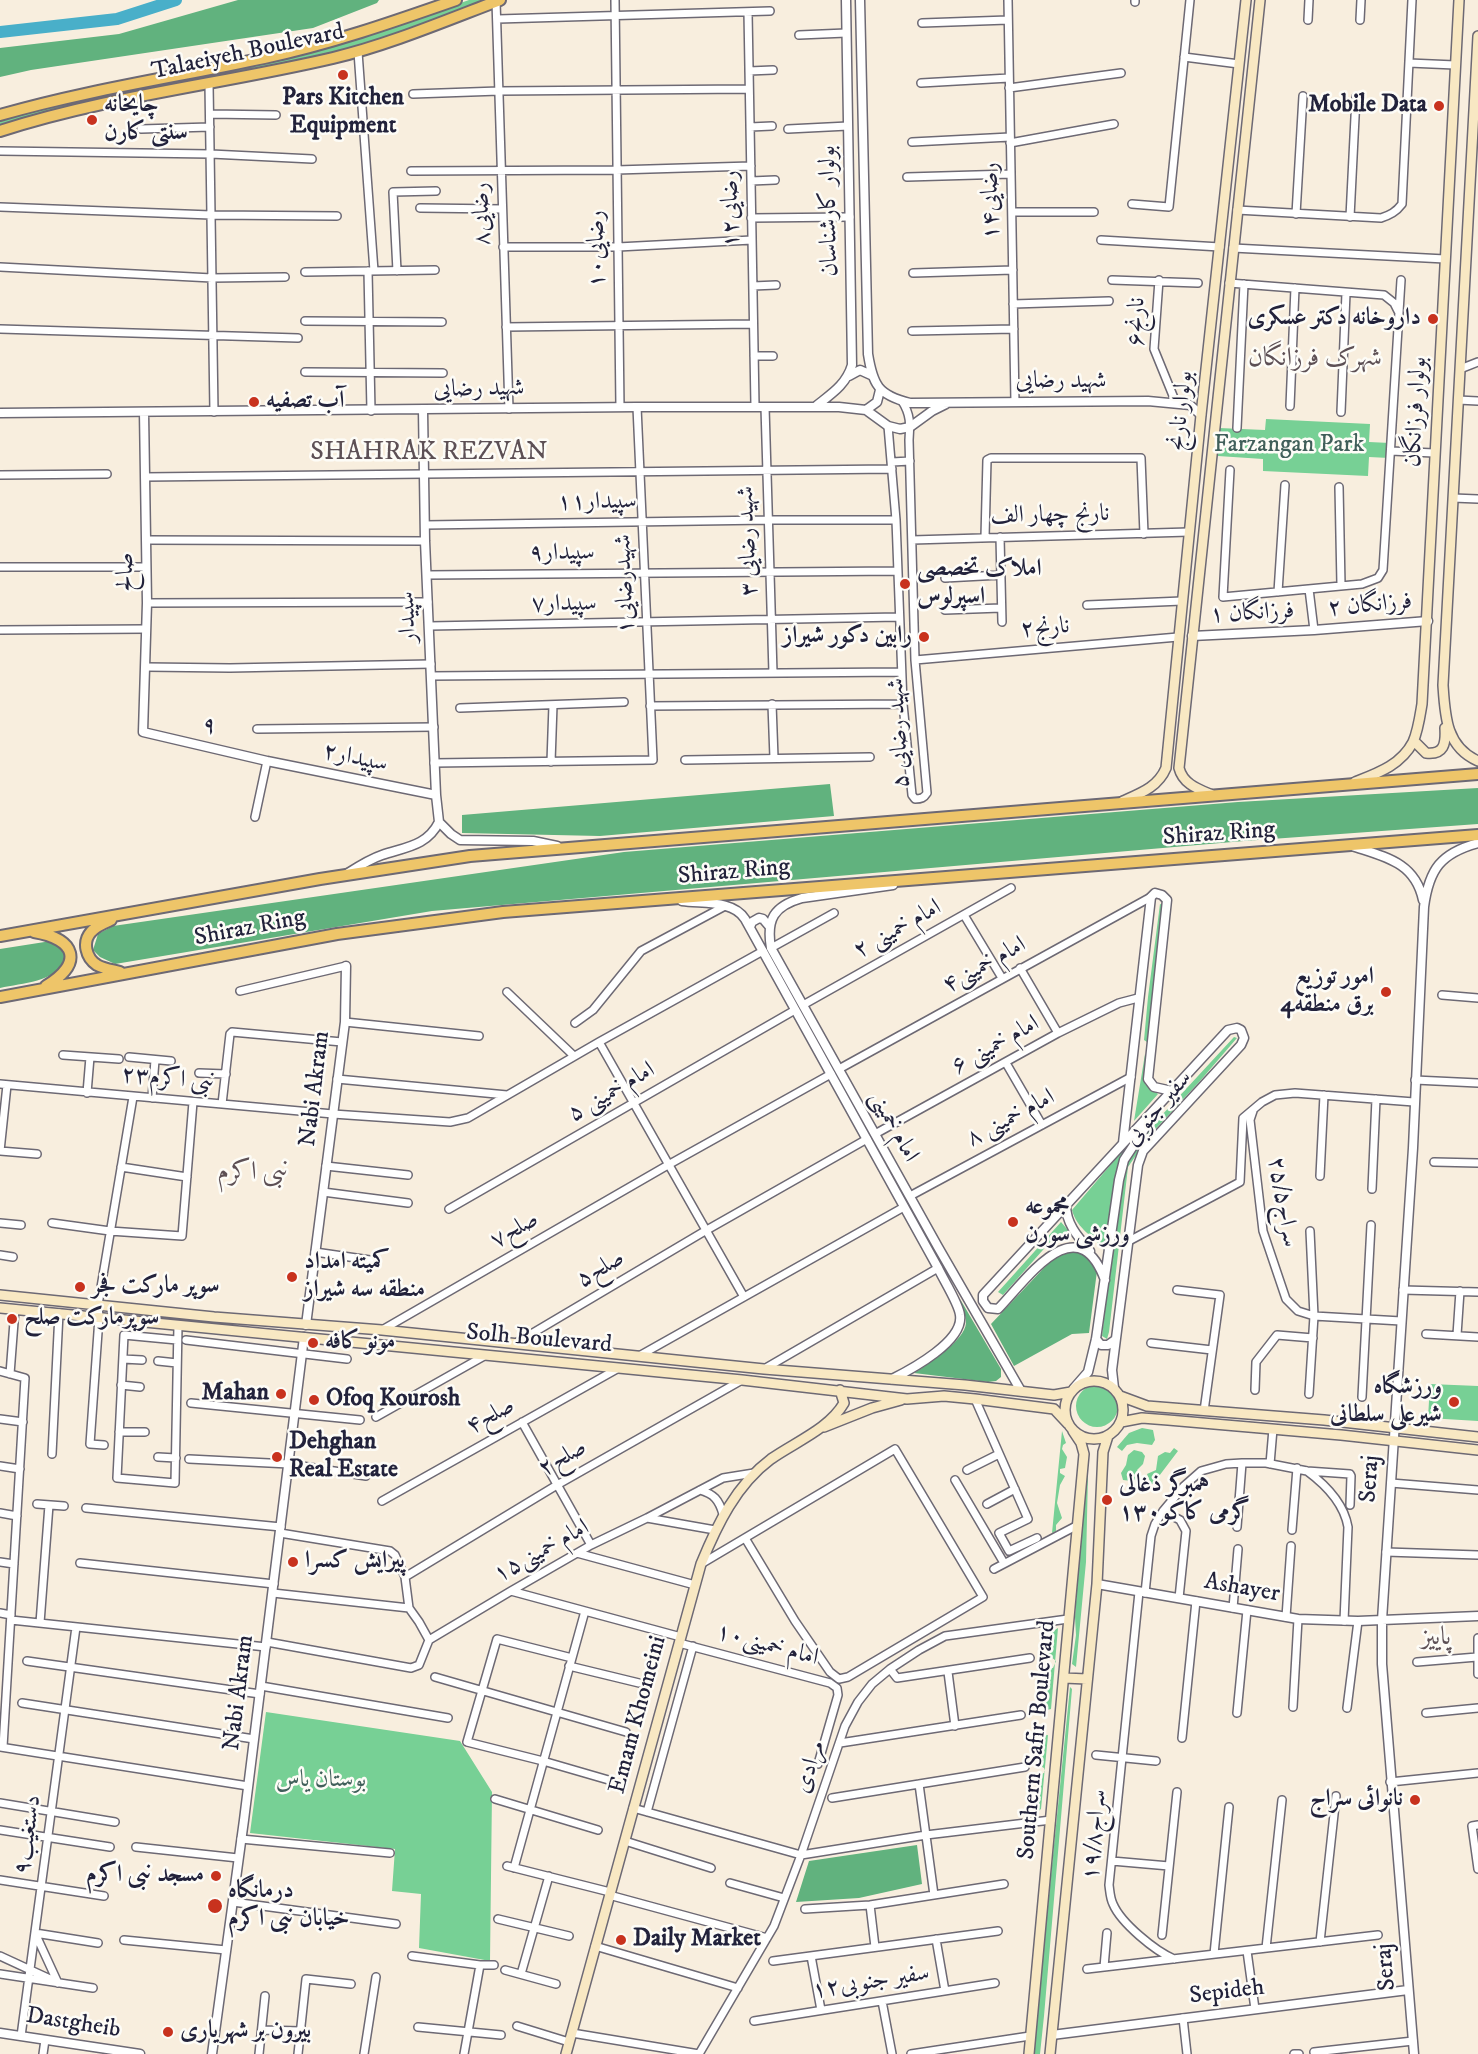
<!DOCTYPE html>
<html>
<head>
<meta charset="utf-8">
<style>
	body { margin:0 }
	canvas { display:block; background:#f8eede }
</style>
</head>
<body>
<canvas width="1478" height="2054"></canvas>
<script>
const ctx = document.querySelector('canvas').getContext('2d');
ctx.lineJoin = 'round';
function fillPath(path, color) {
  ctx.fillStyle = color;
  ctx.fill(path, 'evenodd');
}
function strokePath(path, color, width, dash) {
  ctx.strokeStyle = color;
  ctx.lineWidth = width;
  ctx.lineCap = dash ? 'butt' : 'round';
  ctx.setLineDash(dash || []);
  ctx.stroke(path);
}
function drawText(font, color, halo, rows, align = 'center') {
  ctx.font = font + ' "IM FELL DW Pica",Amiri,serif';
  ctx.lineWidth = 5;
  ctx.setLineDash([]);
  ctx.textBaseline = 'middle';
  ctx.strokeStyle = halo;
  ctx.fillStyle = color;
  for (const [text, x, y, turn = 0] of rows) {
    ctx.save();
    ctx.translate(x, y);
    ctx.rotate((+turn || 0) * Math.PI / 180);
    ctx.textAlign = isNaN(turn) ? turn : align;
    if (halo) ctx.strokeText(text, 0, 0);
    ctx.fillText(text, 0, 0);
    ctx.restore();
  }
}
fillPath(new Path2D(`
	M469,0H486L374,41L319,56L134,94L132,92L170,82L318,50L369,35Z
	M111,93V95L89,100L0,126V120L21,113Z
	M1266,419L1370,424L1369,442L1390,443L1389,458L1369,457L1368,476L1263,471V459L1218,456L1219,428L1265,430Z
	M1160,904L1164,905L1147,1042L1144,1040L1148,997Z
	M1234,1037L1237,1038L1200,1081L1150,1135L1128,1167L1109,1332L1107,1339L1102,1336L1118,1196L1123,1171L1130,1156L1161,1116Z
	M1145,1054V1084L1158,1094L1134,1121Z
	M1142,1128L1118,1166L1105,1252C1094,1235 1077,1230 1072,1210Z
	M1061,1222L1073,1236H1064L1050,1242L1003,1295L998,1292Z
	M1430,1384L1478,1386V1421L1428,1418Z
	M1076 1406a21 21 0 1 1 42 0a21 21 0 1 1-42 0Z
	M1142,1428L1153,1430L1155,1440L1152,1445L1137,1443L1127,1445L1122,1451L1117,1447L1129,1433Z
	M1062,1431L1066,1443L1063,1445L1062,1449L1067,1457L1065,1468L1060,1469V1473L1065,1476L1060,1485L1057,1503L1062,1518L1056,1525V1531L1052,1533Z
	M1174,1448L1178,1451L1153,1484H1151L1147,1474L1156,1470L1158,1456L1165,1452L1170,1453Z
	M1134,1450L1142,1452L1145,1456L1143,1464L1137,1470L1139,1472L1136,1479L1132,1481L1123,1480L1121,1473L1126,1465L1128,1455Z
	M1088,1475L1086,1562L1076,1667L1072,1664L1076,1635L1075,1617L1085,1476Z
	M1058,1628L1051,1709L1047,1710L1045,1709L1043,1688L1050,1678L1048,1668H1053L1056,1661L1050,1656L1046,1650L1051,1643L1050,1633Z
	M1070,1687L1072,1689L1044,2016L1040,2054H1033Z
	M266,1712L460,1741L492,1792L490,1961L419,1948L421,1894L392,1891L395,1849L250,1833Z
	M1048,1735L1041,1809L1037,1812C1035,1800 1043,1789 1038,1777L1045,1772L1044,1768L1037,1764L1040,1756L1038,1742L1042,1736Z`), '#77d095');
fillPath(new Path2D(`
	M238,0H379L377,3L313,28L31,70L0,77V48L119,34Z
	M830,784L834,816L600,836L462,833V815Z
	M1478,788V824L1244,841L432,911L115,964L100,957L93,950L98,934L113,926L624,852L1238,802Z
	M51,941L64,948L67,960C54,982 23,983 0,988V949Z
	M1070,1249L1081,1251L1091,1259L1097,1271L1089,1333L1072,1334L1014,1366L991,1324L1057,1254Z
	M960,1299L1001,1369V1377L996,1381L988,1382L914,1373C929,1364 965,1340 966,1323C966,1315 962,1306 960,1299Z
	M917,1845L922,1884L859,1898L796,1902L809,1861Z`), '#61b27e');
strokePath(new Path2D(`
	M0,32L117,19L176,0`), '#49afc9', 12);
const minor = new Path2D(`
	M615,0L620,407
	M1008,0L1015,402
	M496,1L509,409
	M1135,2V0
	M748,12L755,406
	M498,19L770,11
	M1308,20L1309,0
	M1360,20L1361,0
	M922,23L1008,20
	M799,35L846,33
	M358,52L374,271
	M1184,57L1239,64
	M1409,63L1455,65
	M749,71L773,70
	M921,83L1009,78
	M209,84L214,412
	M1009,88L1121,73
	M413,94L499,91L749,89
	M210,114L276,115
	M750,127L772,126
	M141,129L210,127
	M788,129L848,126
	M912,142L1010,137
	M1010,143L1114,124
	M0,151L211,154L312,159
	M411,171L616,170L751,166
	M907,177L1011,174
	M751,181L775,180
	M1132,204L1169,207L1190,0
	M0,207L211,215L337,216
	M420,208L502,209
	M1237,210L1381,218C1390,215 1396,212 1402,204L1412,0
	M1012,212H1094
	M1296,214L1303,96
	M1350,217L1356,97
	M751,218L850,217
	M1101,240L1220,247
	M503,247H618L752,240
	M1233,248L1445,259
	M0,267L212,278L285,277
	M368,271L371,411
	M397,271L393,192L436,191
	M305,272L435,270
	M913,273L1013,270
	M1112,280L1198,283
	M1159,280L1154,349L1176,403
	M1229,283L1384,295L1394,303L1398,311
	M753,286L776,285
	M1013,304L1109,301
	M305,321L442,322
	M506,327L753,324
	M0,329L298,338
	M912,331L1014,329
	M754,356H773
	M1460,369L1478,362
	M305,372L443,373
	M1458,400L1478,401
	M1290,406L1295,288
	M765,407L773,673
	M1341,412L1346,293
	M888,426L896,520L903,704L912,795L915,799C921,799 924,798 927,793L915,660L909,440C910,425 911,415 902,401
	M1237,428L1244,284
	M1391,451L1434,453
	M892,462L910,461
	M1230,470L1223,597L1362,584L1378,578L1383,570L1401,280
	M0,475L107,474
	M145,477L892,469
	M1339,487L1341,585
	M1453,498L1478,499
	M425,525L768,520H896
	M985,537L987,460L991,458H1141L1144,534
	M1000,537L1002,622
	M146,540L425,541
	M912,540L1189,532
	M0,567H146
	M427,575L898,571
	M945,578L1001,575
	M1309,589L1314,630
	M1278,592L1285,485
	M147,603L428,602
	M1087,605L1182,601
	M945,610L1001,608
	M430,626L898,617
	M0,630L146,629
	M915,660L1178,637
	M146,667L230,668L431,664
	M431,676L901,672
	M772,704L774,758
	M650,706L903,704
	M460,708L624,702
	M257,729L434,727
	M685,760L870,757
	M551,762L553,705
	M434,763L653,760L637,407
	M255,817L267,761
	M964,915L1002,978
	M771,948L834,913
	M1020,968L1058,1033
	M240,991L346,966
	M507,992L574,1056
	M1442,995L1478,998
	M803,1005L1011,888
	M345,1022L479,1036
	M575,1023L593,1010L641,951L725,906
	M599,1042L744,1297
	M63,1055L119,1059
	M129,1057L171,1061
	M1006,1063L1042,1125
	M839,1069L1151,897
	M199,1073L226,1074
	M337,1079L507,1095
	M1415,1080L1478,1083
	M0,1084L333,1114L450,1122L468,1118L599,1042L763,951
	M87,1093L90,1057
	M152,1098L155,1060
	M222,1104L230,1034L232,1032L342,1042
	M1253,1111L1250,1120L1263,1231L1286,1299L1298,1311L1314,1316L1401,1321
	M875,1134L1058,1033L1119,1003L1138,998
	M0,1151L7,1085
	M0,1151L37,1154
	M1434,1162L1478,1163
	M326,1166L408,1175
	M121,1167L187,1177
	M1320,1176L1324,1095
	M1372,1189L1376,1099
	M323,1192L408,1203
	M910,1196L1131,1077
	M449,1209L795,1010
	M0,1223L21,1225
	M52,1223L110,1231L182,1236L193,1102
	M1127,1242L1240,1182L1243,1118L1262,1102L1275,1095L1295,1093L1414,1102
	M315,1252L370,1260
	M0,1255L13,1257
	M1177,1290L1220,1295L1204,1411
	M1403,1290L1478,1292
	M382,1330L668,1165L831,1074
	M1426,1334L1478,1337
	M1457,1335L1460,1291
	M177,1340L124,1335L117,1478L175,1483L178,1326
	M186,1340L347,1359
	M516,1343L705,1231L867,1139
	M1151,1343L1212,1350
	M639,1356L904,1207
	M123,1359L142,1360
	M158,1361L177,1363
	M764,1369L938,1268
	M0,1371L25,1378L3,1747
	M10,1374L15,1309
	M121,1385L140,1387
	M1255,1390L1256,1362L1277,1335L1313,1338
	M1309,1394L1314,1316L1310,1231
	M1362,1397L1371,1225
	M975,1399L1028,1519L999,1533L1009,1551L1037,1538
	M191,1403L360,1420
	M376,1417L486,1355
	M0,1419L23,1422
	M522,1422L591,1545
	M119,1432H145
	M104,1445L90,1444L99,1318L98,1305L133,1097
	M52,1454L59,1313
	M158,1457L176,1458
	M189,1459L289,1464L366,1476
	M1270,1464L1273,1429
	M0,1466L20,1469
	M967,1470L999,1454
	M1307,1471C1326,1485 1344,1504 1348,1527L1344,1621
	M955,1480L1004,1563
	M1391,1483L1478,1490
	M700,1490C714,1494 719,1500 723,1514
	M382,1501L617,1369
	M37,1504L64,1506
	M987,1504L1015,1489
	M86,1508L281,1527
	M1163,1511L1180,1520L1186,1531L1179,1598
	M0,1513L17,1516
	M647,1518L715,1530
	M1237,1527L1242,1463
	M1292,1530L1297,1468
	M280,1533L390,1551L395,1555L405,1577L409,1608L419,1622L429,1640
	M1386,1552L1478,1555
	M577,1553L695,1585
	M0,1562L14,1564
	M80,1563L274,1584
	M701,1564L895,1449L983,1597L848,1677L839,1679L830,1672L795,1621L745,1538
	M994,1569L1078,1525
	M405,1577L557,1485L742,1380
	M511,1591L681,1637
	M1139,1592L1109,1885C1110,1892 1110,1898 1113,1904C1121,1923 1155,1951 1174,1959
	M273,1593L409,1608
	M1145,1593L1151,1536L1155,1524L1163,1511L1184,1486L1201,1471L1226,1464L1242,1463H1266L1307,1471L1350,1474L1351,1476L1350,1505
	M1233,1608L1238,1549
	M0,1613L11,1615
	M1286,1617L1291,1546
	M11,1620L266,1647
	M40,1623L49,1505
	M1478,1638V1674
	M267,1642L411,1668L419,1665L429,1640L511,1591L591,1545L647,1518L723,1478L754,1473
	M679,1643L830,1683L837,1688L838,1695L818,1764
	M572,1658L497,1639L467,1742L543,1761L612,1781
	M27,1661L260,1694
	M1417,1662L1477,1657
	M569,1666L639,1683
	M890,1669L897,1678L1030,1658
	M948,1672L955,1726
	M435,1677L626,1732
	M261,1686L448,1718
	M22,1703L254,1739
	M1293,1707L1298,1619
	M1347,1708L1358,1621
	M1237,1713L1247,1610
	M1426,1713L1478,1708
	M1182,1738L1196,1601
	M840,1743L1021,1715
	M0,1747L248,1786
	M1096,1755L1156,1761
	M1390,1782L1478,1773
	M919,1784L934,1895
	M832,1798L1025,1767
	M495,1799L598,1830
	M0,1803L115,1822
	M633,1808L801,1855L926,1835L1051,1820
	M647,1812L693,1646
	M1478,1825L1472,1826L1478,1869
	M0,1830L110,1847
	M241,1839L390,1853
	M625,1841L711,1868
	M136,1847L238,1858
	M1112,1861L1169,1866
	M507,1866L610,1892
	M514,1868L585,1611
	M0,1880L104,1896
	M730,1883L784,1898
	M609,1895L767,1938
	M233,1902L396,1924
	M870,1905L875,1947
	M805,1909L870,1905L1004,1884
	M498,1919L569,1936
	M35,1933L98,1943
	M35,1933L58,1983
	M1162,1935L1177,1792
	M936,1939L945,1991
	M124,1940L226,1950
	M1320,1942L1336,1796
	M595,1946L738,1988
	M1266,1948L1282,1800
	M1247,1951L1255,2009
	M1214,1954L1229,1807
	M0,1956L50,1979
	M412,1956L480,1965H494
	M811,1956L821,2010
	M773,1961L998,1931
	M1104,1967L1107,1933
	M1087,1969L1378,1935
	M505,1970L556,1984
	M0,1974L93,1988
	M521,1974L549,1876
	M882,2001L892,2054
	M1183,2018L1187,2054
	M754,2021L995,1983
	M517,2026L569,2042
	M418,2027L501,2035
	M262,2030L301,2031
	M572,2033L699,2054
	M21,2036L76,1627
	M1314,2052L1413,2041
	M43,2054L45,2040
	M259,2054L265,1996
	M298,2054L306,1979L351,1984
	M364,2054L376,1977
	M464,2054L480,1965
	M699,2054L774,1926L801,1855L845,1726L858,1702L872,1684L890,1669L919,1650L945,1636L1068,1619
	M911,2054L1030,2036
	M1294,2054H1299`);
const tertiary = new Path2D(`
	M860,0L868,354C873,385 878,395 910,403L1148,401L1190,405L1201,415
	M849,376L860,370L871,375
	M816,406C831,394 846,385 852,365L846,0
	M423,410L425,541L436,795L439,822
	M866,410L877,402L880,390
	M144,412L147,603L143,732L267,761L436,795
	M0,413L637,407H839L866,410L888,426L900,429L910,427L932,411L946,404
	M1192,636L1314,630L1428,621
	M439,822L451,834L460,840L533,841L557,846
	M1352,846C1385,857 1415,862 1423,900
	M348,873C359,866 370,859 382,855C406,847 427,846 439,822
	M893,885L802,898C774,906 766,919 771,948L938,1247L1021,1391
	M682,901C703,904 733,900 745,919L938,1268C943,1279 959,1304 960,1315C964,1341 912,1369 892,1379
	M750,927L752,922L759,918L763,919L769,926
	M1123,1143L1151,897L1155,893L1162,895L1167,900L1148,1079L1154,1087L1172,1091
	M1066,1205C1066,1224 1078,1237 1090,1251
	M1105,1280C1077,1205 1027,1279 998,1309L988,1308L983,1301V1295L1228,1030L1237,1028L1241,1030L1244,1038L1241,1045L1143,1151L1138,1165L1112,1370L1114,1388
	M306,1325L345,1022L346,966
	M1096,1339L1101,1345H1108L1115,1340
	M1074,1388L1088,1372L1096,1339L1119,1180L1124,1160L1149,1122
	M1097,1584L1298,1619L1358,1621L1478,1616
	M0,2033L140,2054
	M1052,2035L1408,1990
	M212,2054L244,1820L304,1337
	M1414,2054L1382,1664V1620L1413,1148L1424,907C1429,869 1441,853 1478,843`);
const secondary = new Path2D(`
	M1478,36L1443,685C1445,716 1446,747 1478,761
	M1414,741L1426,753C1444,755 1446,744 1445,728
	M1355,782C1378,773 1401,765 1413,742C1418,731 1420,716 1422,704L1459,0
	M1212,795C1198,789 1183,784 1179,768L1260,0
	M1123,801C1141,793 1158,787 1166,768L1201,415L1246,0
	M0,1295L214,1317L382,1330L764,1369L965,1385L1054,1395L1071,1392
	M0,1308L742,1380L907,1399L944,1396L975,1399L1054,1409L1068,1424
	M1065 1410a29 29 0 1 1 58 0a29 29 0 1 1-58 0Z
	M1120,1396L1147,1406L1324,1420L1478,1437
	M1121,1422L1142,1418L1168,1420L1341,1435L1478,1450
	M824,1427L872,1408L901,1400
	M1064,1678L1087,1679
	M566,2054L701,1564C717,1525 736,1485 771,1459C795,1442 829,1429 844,1403L840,1390
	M1029,2054L1084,1454L1081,1443L1073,1431
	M1050,2054L1097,1584L1103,1452L1108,1436`);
const primary = new Path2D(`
	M0,115C87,90 175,77 264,58C330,44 393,22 456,0
	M0,131C108,96 222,84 333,58C388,45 447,20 500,0`);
const trunk = new Path2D(`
	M111,920C104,923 96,926 91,932C82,942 86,958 97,965C104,969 113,970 120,972
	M34,932C76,939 84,963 46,986
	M0,936L320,879L470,856L1478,774
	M0,997L337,934L503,912L1478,835`);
strokePath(minor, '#6d6974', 10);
strokePath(tertiary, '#6d6974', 11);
strokePath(secondary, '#6d6974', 12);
strokePath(primary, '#6d6974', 14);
strokePath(trunk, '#6d6974', 14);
strokePath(minor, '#fff', 7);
strokePath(tertiary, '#fff', 8);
strokePath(secondary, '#f8e8c3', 9);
strokePath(primary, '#eec569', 10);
strokePath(trunk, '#eec569', 10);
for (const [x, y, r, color] of [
	[343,75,6,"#c8321e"],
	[1439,106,6,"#c8321e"],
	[92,120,6,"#c8321e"],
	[1433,319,6,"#c8321e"],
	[254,402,6,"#c8321e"],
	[905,584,6,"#c8321e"],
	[924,637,6,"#c8321e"],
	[1386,992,6,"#c8321e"],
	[1013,1222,6,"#c8321e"],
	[292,1277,6,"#c8321e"],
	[80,1287,6,"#c8321e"],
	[12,1319,6,"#c8321e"],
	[313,1343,6,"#c8321e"],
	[281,1394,6,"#c8321e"],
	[314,1400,6,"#c8321e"],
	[1454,1402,6,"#c8321e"],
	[277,1457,6,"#c8321e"],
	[1107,1500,6,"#c8321e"],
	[293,1562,6,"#c8321e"],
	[1415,1800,6,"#c8321e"],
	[216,1876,6,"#c8321e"],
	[215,1906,8,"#c8321e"],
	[621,1940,6,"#c8321e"],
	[168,2032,6,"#c8321e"]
]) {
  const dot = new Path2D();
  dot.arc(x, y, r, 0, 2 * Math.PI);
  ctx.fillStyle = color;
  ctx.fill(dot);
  strokePath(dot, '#fdfcf7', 2);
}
drawText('24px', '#22223b', '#fdfcf7', [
	["Talaeiyeh Boulevard",248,53,-12],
	["رضایی۱۴",992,201,-91],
	["رضایی۱۲",732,209,-91],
	["بولوار کارشناسان",830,211,-91],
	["رضایی۸",483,214,-92],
	["رضایی۱۰",598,249,-91],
	["نارنج۶",1138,322,-89],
	["شهید رضایی",1061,382],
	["شهید رضایی",479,390,-1],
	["بولوار نارنج",1182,411,-84],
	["بولوار فرزانگان",1417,412,-87],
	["سپیدار۱۱",597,503,-1],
	["نارنج چهار الف",1050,516,-1],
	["شهید رضایی ۳",749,541,-92],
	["سپیدار۹",562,554,-1],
	["صالح",127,572,-91],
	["شهیدرضایی۱",626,584,-92],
	["سپیدار۷",564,605,-1],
	["فرزانگان ۲",1370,606,-5],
	["فرزانگان ۱",1252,614,-3],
	["سپیدار",409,617,-92],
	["نارنج۲",1045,629,-5],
	["۹",209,727,13],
	["شهید رضایی ۵",900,733,-93],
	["سپیدار۲",355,759,12],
	["Shiraz Ring",1219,835,-4],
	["Shiraz Ring",734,873,-5],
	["Shiraz Ring",250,929,-11],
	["امام خمینی ۲",898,930,-29],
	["امام خمینی۴",985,966,-29],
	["امام خمینی ۶",996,1046,-29],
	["نبی اکرم۲۳",168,1080,5],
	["Nabi Akram",316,1089,-83],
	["امام خمینی ۵",612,1093,-30],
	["سفیر جنوبی",1159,1109,-50],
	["امام خمینی ۸",1011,1119,-28],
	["امام خمینی",893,1127,61],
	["سراج۲۵/۵",1282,1202,80],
	["صلح۷",515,1231,-30],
	["صلح۵",601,1270,-31],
	["Solh Boulevard",539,1340,5],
	["صلح۴",491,1417,-29],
	["صلح۲",563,1459,-30],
	["Seraj",1371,1479,-86],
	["۱۵امام خمینی",542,1552,-29],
	["Ashayer",1242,1589,10],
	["امام خمینی۱۰",767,1646,15],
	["Nabi Akram",240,1693,-83],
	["Emam Khomeini",639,1715,-75],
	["Southern Safir Boulevard",1038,1740,-85],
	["مرادی",811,1767,-71],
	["دستغیب۹",29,1835,-82],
	["سراج۱۹/۸",1096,1835,-85],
	["Seraj",1387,1967,-95],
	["سفیر جنوبی۱۲",871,1983,-9],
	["Sepideh",1227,1993,-7],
	["Dastgheib",73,2024,9]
]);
drawText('bold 24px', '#22223b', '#fdfcf7', [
	["Pars Kitchen",343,99,"center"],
	["Equipment",343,127,"center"],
	["چایخانه",104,106],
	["سنتی کارن",104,134],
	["Mobile Data",1427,106,"right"],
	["داروخانه دکتر عسکری",1421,319,"right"],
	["آب تصفیه",266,402],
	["املاک تخصصی",917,570],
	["اسپرلوس",917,598],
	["رابین دکور شیراز",912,637,"right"],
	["امور توزیع",1374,978,"right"],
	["برق منطقه4",1374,1006,"right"],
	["مجموعه",1025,1208],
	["ورزشی سورن",1025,1236],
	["کمیته امداد",304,1263],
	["منطقه سه شیراز",304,1291],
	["سوپر مارکت فجر",92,1287],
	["سوپرمارکت صلح",24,1319],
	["مونو کافه",325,1343],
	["ورزشگاه",1442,1388,"right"],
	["شیرعلی سلطانی",1442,1416,"right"],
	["Mahan",269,1394,"right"],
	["Ofoq Kourosh",326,1400],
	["Dehghan",289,1443],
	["Real Estate",289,1471],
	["همبرگر ذغالی",1119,1486],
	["۱۳۰گرمی کاکو",1119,1514],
	["پیرایش کسرا",305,1562],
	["نانوائی سراج",1403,1800,"right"],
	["مسجد نبی اکرم",204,1876,"right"],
	["درمانگاه",228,1892],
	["خیابان نبی اکرم",228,1920],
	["Daily Market",633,1940],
	["بیرون بر شهریاری",180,2032]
], 'left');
drawText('24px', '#405f5a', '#fdfcf7', [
	["Farzangan Park",1289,446],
	["بوستان یاس",321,1781]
]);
drawText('26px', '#5d5055', '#fdfcf7', [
	["شهرک فرزانگان",1315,360],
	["SHAHRAK REZVAN",429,454],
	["نبی اکرم",253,1174],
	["پاییز",1436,1639]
]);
</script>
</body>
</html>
